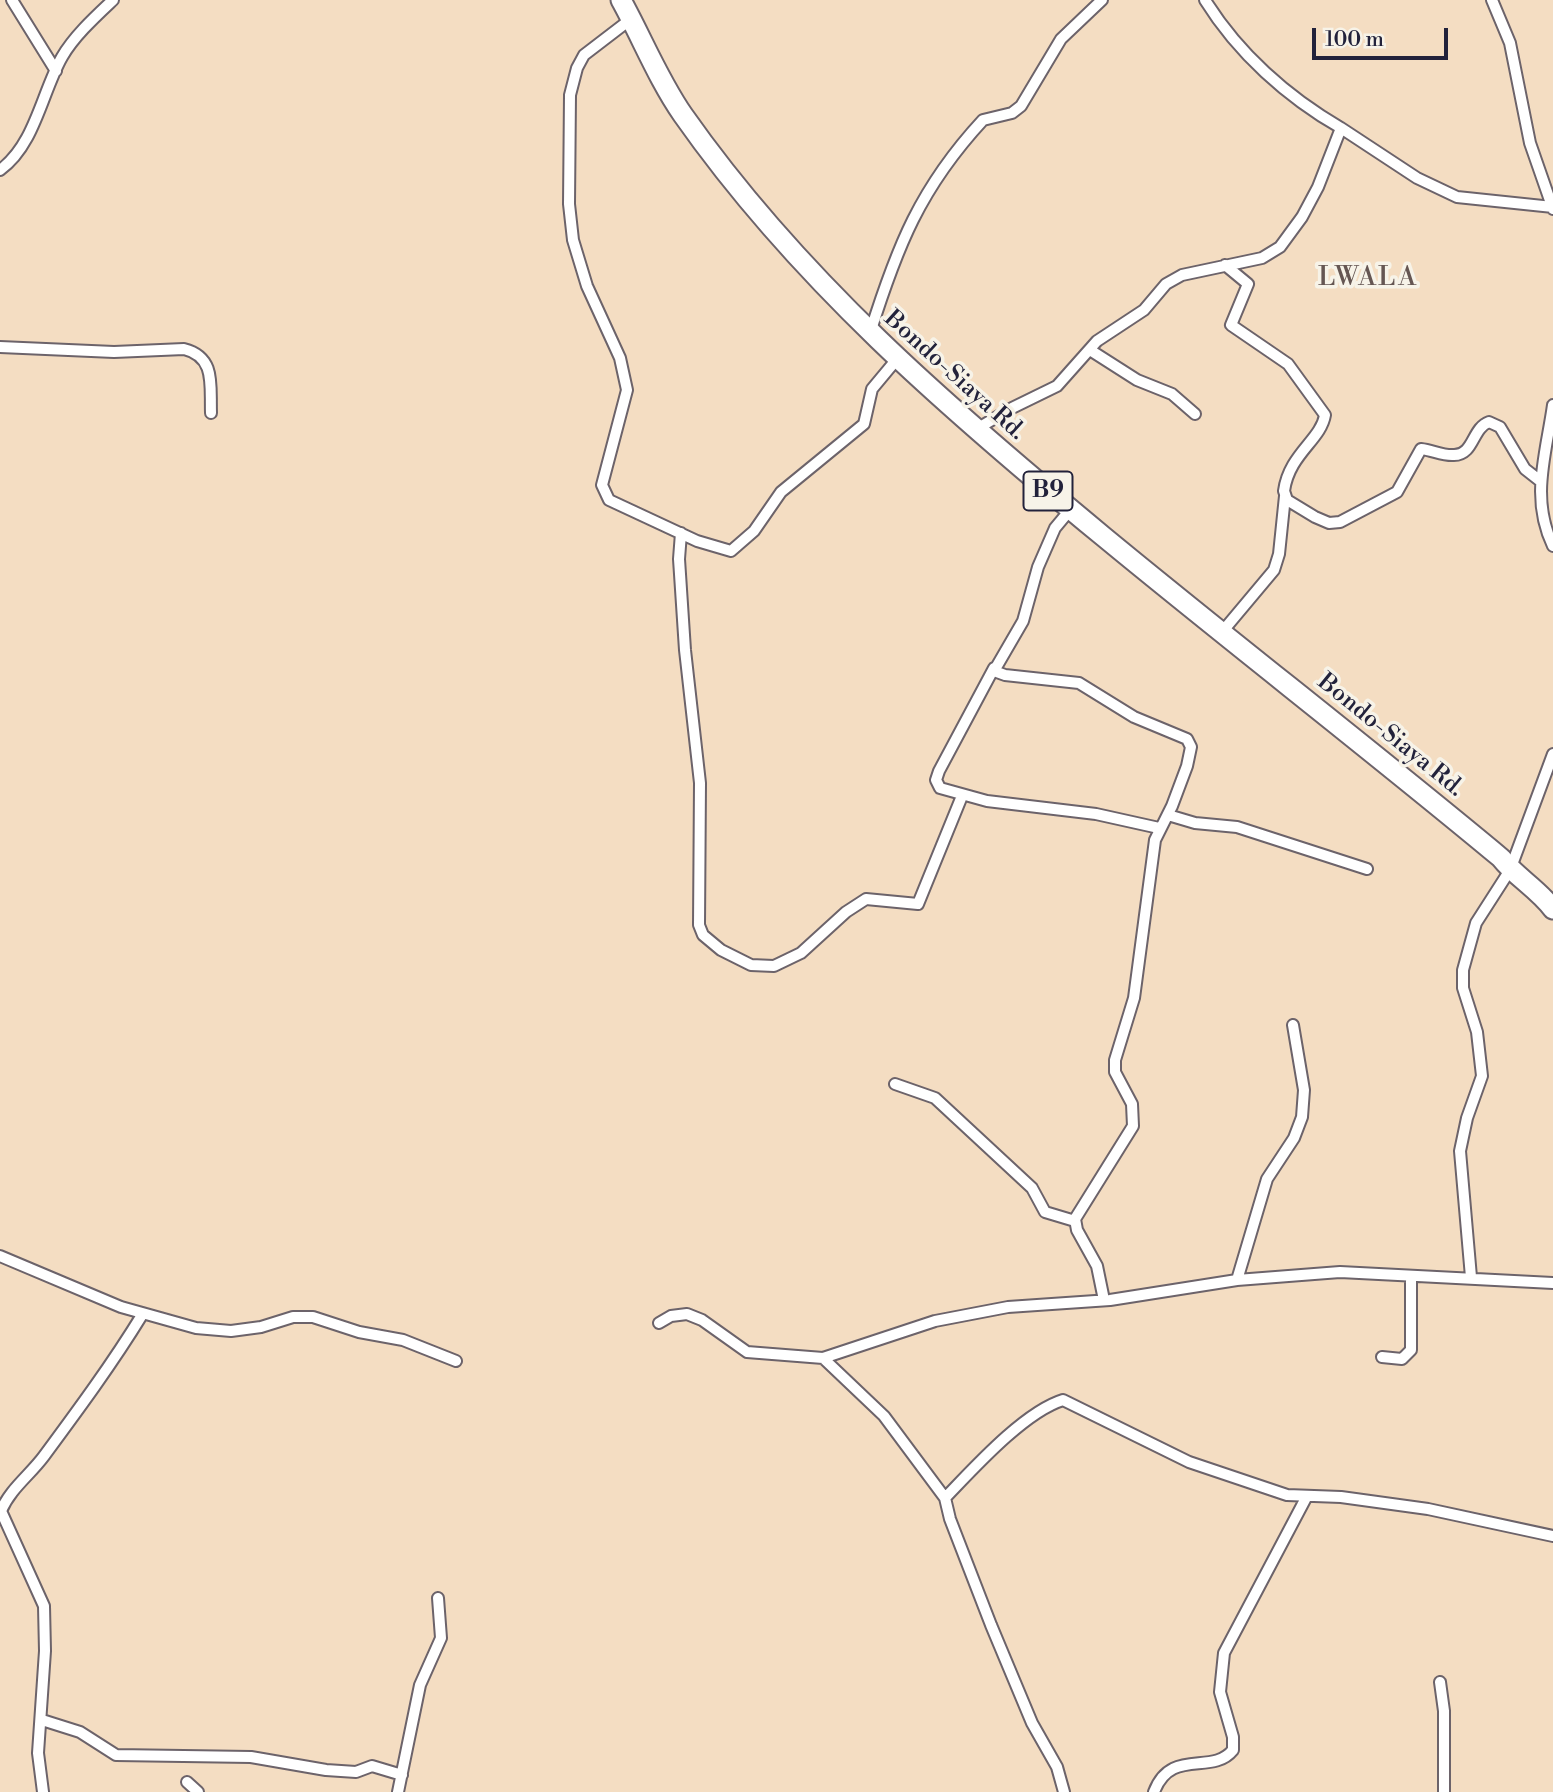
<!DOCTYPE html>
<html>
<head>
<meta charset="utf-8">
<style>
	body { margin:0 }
	#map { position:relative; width:1553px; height:1792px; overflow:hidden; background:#f4ddc2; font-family:"Libre Bodoni",serif }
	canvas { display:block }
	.scale { position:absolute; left:1312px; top:28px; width:136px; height:32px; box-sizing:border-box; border:4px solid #22223b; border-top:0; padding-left:9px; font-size:21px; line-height:24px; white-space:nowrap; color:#22223b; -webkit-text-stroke:5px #f7f3e8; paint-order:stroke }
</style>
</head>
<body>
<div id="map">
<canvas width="1553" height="1792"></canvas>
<div class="scale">100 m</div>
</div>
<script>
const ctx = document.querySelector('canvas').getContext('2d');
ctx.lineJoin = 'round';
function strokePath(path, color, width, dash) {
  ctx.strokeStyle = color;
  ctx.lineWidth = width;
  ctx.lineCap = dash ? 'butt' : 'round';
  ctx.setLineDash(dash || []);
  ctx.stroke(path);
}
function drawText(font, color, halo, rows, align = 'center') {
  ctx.font = font + ' "Libre Bodoni",serif';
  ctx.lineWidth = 7;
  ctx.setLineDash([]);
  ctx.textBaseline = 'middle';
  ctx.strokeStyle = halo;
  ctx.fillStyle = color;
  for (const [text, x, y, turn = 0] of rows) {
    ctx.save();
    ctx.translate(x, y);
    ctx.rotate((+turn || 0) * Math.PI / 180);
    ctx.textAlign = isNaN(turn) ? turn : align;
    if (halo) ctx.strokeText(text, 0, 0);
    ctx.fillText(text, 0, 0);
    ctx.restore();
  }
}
const street = new Path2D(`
	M12,0L56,71
	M1205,0C1238,53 1287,97 1341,128
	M1492,0L1510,43L1530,143L1553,209
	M631,19L584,55L577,68L570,95L569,204L573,240L587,286L620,358L627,390L602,485L609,500L697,541L731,551L754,531L781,492L864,424L872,389L897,359
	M0,170C35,145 42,92 62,57C74,36 96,16 113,0
	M1225,265L1248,284L1231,325L1288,364L1325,415C1321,440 1289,454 1284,491L1287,500L1315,517L1329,523L1340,522L1397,492L1421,449C1432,450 1443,456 1454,455C1474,455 1472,428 1489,422L1500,427L1525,469L1539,480
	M870,333C897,247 920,188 983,120L1012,113L1021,106L1061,39L1102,0
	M0,347L114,352L184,349C216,357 210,385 211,413
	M1090,350L1137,380L1172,394L1195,414
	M1553,405C1546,455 1530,498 1553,546
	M975,430L1012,408L1057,386L1097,341L1144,310L1166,284L1182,275L1262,258L1280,247L1302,217L1318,187L1341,128L1417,178L1457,197L1553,207
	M1070,510L1055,528L1038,567L1023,621L994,671L1005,675L1079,683L1134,717L1187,739L1191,747L1187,766L1172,806L1155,840L1134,998L1115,1060V1072L1132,1104L1133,1126L1075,1219L1077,1230L1097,1266L1104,1300
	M681,533L679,559L685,650L700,783L699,925L703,935L721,950L751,965L774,966L801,953L846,912L866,899L918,904L962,796
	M1222,632L1274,570L1279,554L1285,496
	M994,668L939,771L936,780L940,788L987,801L1096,814L1159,828
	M1168,815L1195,823L1237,827L1367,869
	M895,1084L935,1098L1032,1188L1045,1212L1075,1221
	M0,1256L121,1307L196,1328L231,1331L261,1327L293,1317H313L359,1332L403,1340L456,1361
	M1471,1277L1460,1151L1467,1118L1482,1076L1477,1032L1463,988V970L1476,923L1510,870L1553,754
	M1237,1280L1267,1179L1294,1138L1302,1117L1304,1090L1293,1025
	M659,1323L671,1316L687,1314L702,1320L747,1352L823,1358L884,1416L945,1498L950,1519L991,1625L1032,1723L1057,1767L1064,1792
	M1382,1357L1402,1359L1411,1350V1278
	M823,1358L935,1321L1008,1307L1110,1300L1237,1280L1340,1272L1553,1283
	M945,1498C973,1469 1024,1412 1063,1400L1189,1462L1287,1495L1341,1497L1428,1509L1553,1536
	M1440,1682L1444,1711V1792
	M42,1720L80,1732L116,1755L251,1757L326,1770L356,1772L372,1766L402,1775
	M187,1782L198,1792
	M43,1792L38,1753L45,1651L44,1606L1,1511C10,1489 30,1475 44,1456C78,1410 112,1364 142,1315
	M398,1792L420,1685L441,1638L438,1598
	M1154,1792C1171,1747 1212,1776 1233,1750V1737L1220,1692L1224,1653L1307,1496`);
const highway = new Path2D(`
	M621,0C642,38 658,79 683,115C798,279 950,410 1104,537C1235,645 1370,749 1501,858C1516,877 1538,889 1553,909`);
strokePath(street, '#6c636a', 14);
strokePath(highway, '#6c636a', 23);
strokePath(street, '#fff', 10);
strokePath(highway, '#fff', 19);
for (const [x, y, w] of [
	[1048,491,49]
]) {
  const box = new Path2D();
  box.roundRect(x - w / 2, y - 19.5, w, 39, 5);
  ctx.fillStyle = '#f7f3e8';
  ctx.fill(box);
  strokePath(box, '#22223b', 2);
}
drawText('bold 23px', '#22223b', null, [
	["B9",1048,491]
]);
drawText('24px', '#22223b', '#f7f3e8', [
	["Bondo-Siaya Rd.",954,376,42],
	["Bondo-Siaya Rd.",1390,736,39]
]);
ctx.letterSpacing = '2px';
drawText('26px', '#655652', '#f7f3e8', [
	["LWALA",1368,279]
]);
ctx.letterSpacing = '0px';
</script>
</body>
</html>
